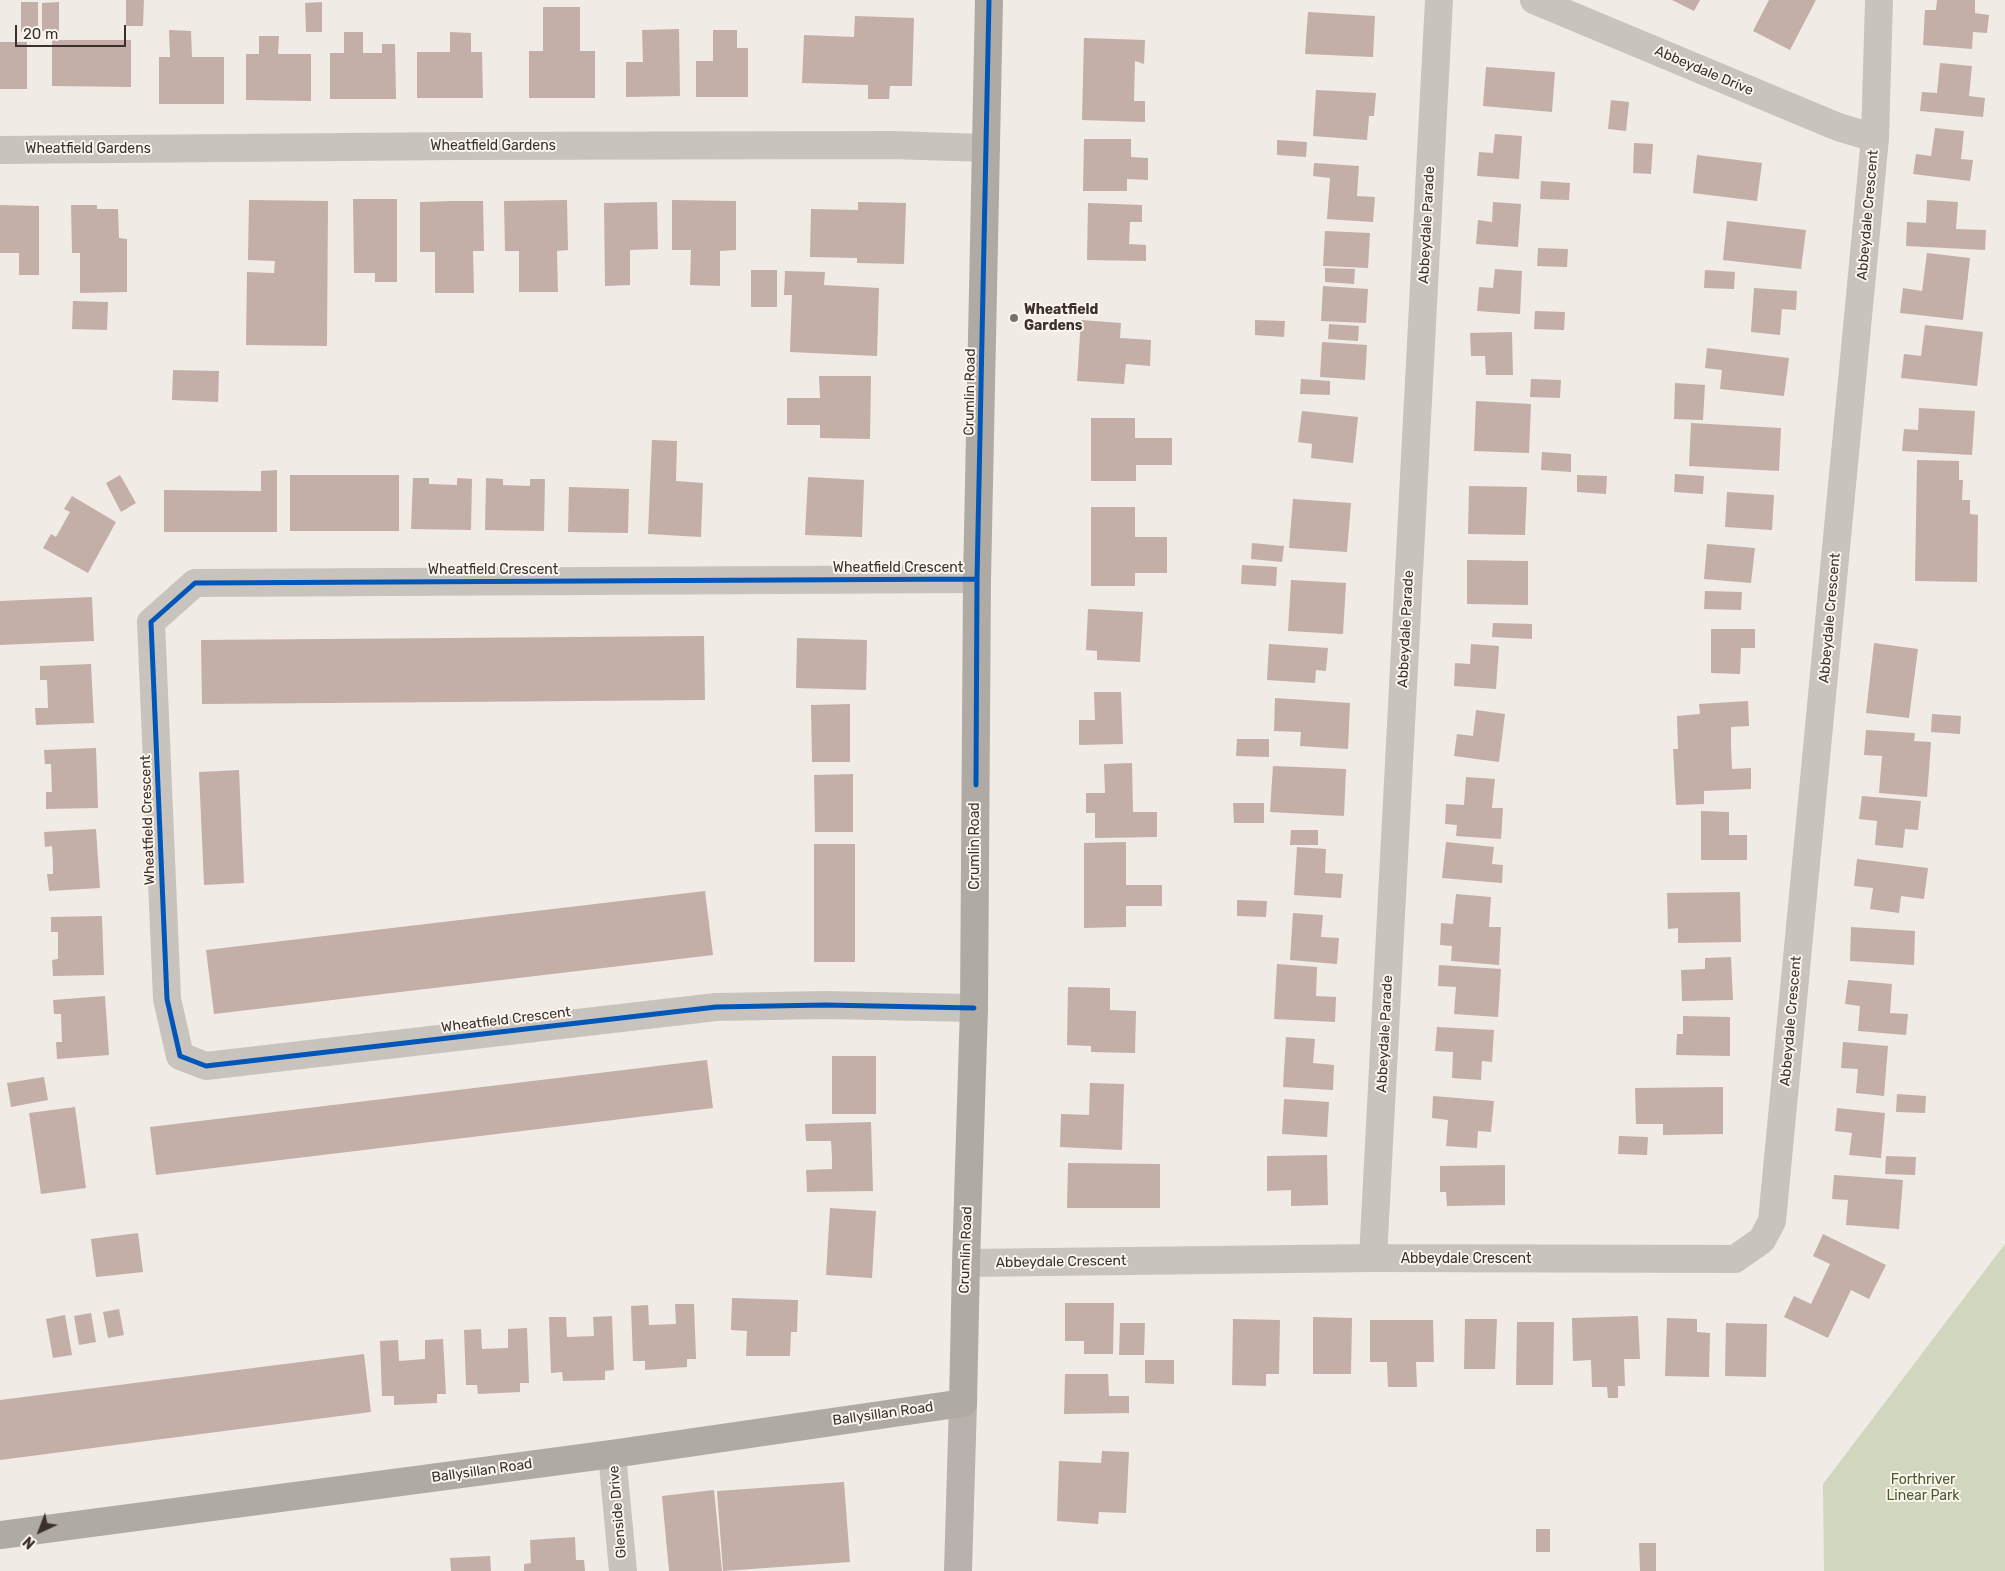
<!DOCTYPE html>
<html>
<head>
<meta charset="utf-8">
<style>
	body { margin:0 }
	#map { position:relative; width:2005px; height:1571px; overflow:hidden; background:#f0ebe5; font-family:Rubik,sans-serif }
	canvas { display:block }
	.north { position:absolute; left:15px; top:1506px; width:50px; height:50px; -webkit-text-stroke:4px #fbf5ee; paint-order:stroke; rotate:223deg; font-size:14px; font-weight:700; line-height:20px; text-align:center; color:#3b302b }
	.north::after { content:''; display:block; margin:auto; width:18px; height:22px; background:#3b302b; clip-path:polygon(50% 0,100% 100%,50% 72%,0 100%) }
	.scale { position:absolute; left:15px; top:25px; width:111px; height:22px; box-sizing:border-box; border:2px solid #3b302b; border-top:0; padding-left:6px; font-size:15px; line-height:18px; white-space:nowrap; color:#3b302b; -webkit-text-stroke:4px #fbf5ee; paint-order:stroke }
</style>
</head>
<body>
<div id="map">
<canvas width="2005" height="1571"></canvas>
<div class="north">N</div>
<div class="scale">20 m</div>
</div>
<script>
const ctx = document.querySelector('canvas').getContext('2d');
ctx.lineJoin = 'round';
function fillPath(path, color) {
  ctx.fillStyle = color;
  ctx.fill(path, 'evenodd');
}
function strokePath(path, color, width, dash) {
  ctx.strokeStyle = color;
  ctx.lineWidth = width;
  ctx.lineCap = dash ? 'butt' : 'round';
  ctx.setLineDash(dash || []);
  ctx.stroke(path);
}
function drawText(font, color, halo, rows, align = 'center') {
  ctx.font = font + ' Rubik,sans-serif';
  ctx.lineWidth = 4;
  ctx.setLineDash([]);
  ctx.textBaseline = 'middle';
  ctx.strokeStyle = halo;
  ctx.fillStyle = color;
  for (const [text, x, y, turn = 0] of rows) {
    ctx.save();
    ctx.translate(x, y);
    ctx.rotate((+turn || 0) * Math.PI / 180);
    ctx.textAlign = isNaN(turn) ? turn : align;
    if (halo) ctx.strokeText(text, 0, 0);
    ctx.fillText(text, 0, 0);
    ctx.restore();
  }
}
fillPath(new Path2D(`
	M2005,1244V1571H1824L1823,1484Z`), '#d1d6bf');
fillPath(new Path2D(`
	M126,0H144L143,26H126Z
	M1672,0H1700L1694,11Z
	M1769,0H1816L1790,50L1753,31Z
	M1937,0H1975V13L1989,15L1987,33L1973,32L1972,49L1923,45L1925,10H1936Z
	M21,2H38V31L21,32Z
	M59,2V32L42,31V3Z
	M322,2V32H306L305,3Z
	M543,7H580V51H595V98H529V51H543Z
	M1308,12L1375,16L1373,57L1305,54Z
	M855,16L914,18L912,86H890L889,99H868V85L802,83L804,35L854,37Z
	M679,29L680,96L626,97V62H643L642,30Z
	M169,30L191,31L192,57H224V104H159V57H170Z
	M713,30H737V48H748V97H696V61H713Z
	M344,32H363V53H382V44H395L396,99H330V53H344Z
	M450,32L471,33V52H482L483,98H417V52H450Z
	M259,36H279L278,54H311V101L246,100V54H259Z
	M1084,38L1145,40L1144,64L1135,61L1134,101H1145V122L1082,120Z
	M52,40H131V87L52,86Z
	M0,42H27V89H0Z
	M1940,63L1972,66L1969,96L1985,98L1983,117L1920,111L1922,92L1937,93Z
	M1486,67L1555,72L1552,112L1483,106Z
	M1316,90L1376,93L1374,116H1369L1367,140L1313,136Z
	M1611,100L1629,102L1626,131L1608,129Z
	M1935,128L1964,131L1961,159L1973,160L1970,181L1913,174L1916,154L1931,156Z
	M1495,134L1522,136L1519,179L1477,176L1479,152L1493,153Z
	M1084,139H1131V157L1148,158V180L1127,179V191H1083Z
	M1277,140L1307,142L1306,157L1277,155Z
	M1634,143L1653,144L1651,174L1633,173Z
	M1697,155L1762,163L1757,201L1693,193Z
	M1314,163L1359,166L1357,196L1375,197L1373,222L1327,219L1330,178L1313,176Z
	M1541,181L1570,183L1569,200L1540,199Z
	M353,199H397V282H375V273H354Z
	M249,200L328,201L327,346L246,345L247,272L274,273L275,261L248,260Z
	M567,200L568,250L557,251L558,292H519V251H505L504,201Z
	M672,200L736,201V250L720,251V286L690,285L691,250H672Z
	M1927,200L1958,202L1956,229L1986,230L1985,250L1906,246L1907,222L1926,223Z
	M452,201H483L484,251H473L474,293H435V252H420V202Z
	M657,202L658,249L630,250V285L605,286L604,203Z
	M858,202L906,203L904,264L857,263V258L810,257L811,209L858,210Z
	M1493,202L1521,204L1518,247L1476,244L1478,220L1492,222Z
	M1088,203L1142,205V222H1130L1129,244L1146,245V261L1087,260Z
	M0,205L39,206V275H19V253H0Z
	M71,205H97V209H118L119,238L127,239V292L80,293V253H72Z
	M1727,221L1806,230L1801,269L1723,260Z
	M1325,231L1370,233L1368,268L1323,266Z
	M1538,248L1568,249L1567,267L1537,266Z
	M1927,253L1970,258L1963,320L1900,313L1903,288L1922,291Z
	M1325,268L1355,269L1354,284L1325,282Z
	M1495,269L1522,271L1520,314L1477,311L1479,287L1493,288Z
	M751,270H777V307H751Z
	M1705,270L1735,272L1734,289L1704,288Z
	M785,271L825,272L824,285L879,288L877,356L790,352L792,295H784Z
	M1323,286L1368,289L1366,323L1321,321Z
	M1754,288L1797,291L1796,310L1782,309L1780,335L1751,332Z
	M73,301L108,302L107,330L72,329Z
	M1535,311L1565,312L1564,330L1534,329Z
	M1081,320L1121,323L1120,338L1151,340L1150,366L1126,364L1124,384L1077,381Z
	M1255,320L1285,321L1284,337L1255,335Z
	M1329,324L1359,326L1358,341L1328,339Z
	M1925,325L1983,332L1977,386L1901,378L1904,354L1921,356Z
	M1512,332L1513,375H1486L1485,356H1471L1470,333Z
	M1322,342L1367,345L1365,380L1320,377Z
	M1707,348L1789,358L1784,396L1720,389L1722,370L1705,368Z
	M173,370L219,371L218,402L172,400Z
	M819,376H871L870,439L820,438V425H787V398H820Z
	M1301,379L1330,381V395L1300,394Z
	M1531,379L1561,380L1560,398L1530,397Z
	M1675,383L1705,385L1703,420L1674,419Z
	M1476,401L1531,404L1529,453L1474,451Z
	M1919,408L1975,411L1972,455L1902,451L1904,429L1918,430Z
	M1302,411L1358,417L1353,463L1311,458L1312,444L1298,442Z
	M1091,418H1135V438H1172V465H1136V481H1091Z
	M1691,423L1781,428L1779,471L1689,466Z
	M652,440L677,441L676,481L703,483L701,537L648,534Z
	M1542,452L1571,454V472L1541,470Z
	M1917,460L1959,461V480H1963L1962,500H1970V514L1978,515L1977,582L1915,581Z
	M277,470V532H164V490L261,491V471Z
	M1675,474L1704,476L1703,494L1674,492Z
	M120,475L136,503L121,512L106,483Z
	M290,475H399V531H290Z
	M1577,475L1607,476L1606,494L1577,492Z
	M808,477L864,480L862,537L805,535Z
	M413,478H429V484L457,485V478L472,479L471,530L411,529Z
	M486,478L503,479V485L530,486V479H545L544,531L485,530Z
	M1469,486L1527,487L1525,535L1468,534Z
	M569,487L629,489L628,533L568,532Z
	M1727,492L1774,495L1772,530L1725,527Z
	M72,496L116,522L88,573L43,548L51,534L56,537L70,512L64,509Z
	M1293,499L1351,503L1347,552L1289,548Z
	M1091,507H1135V537H1167V573H1135V586H1091Z
	M1252,543L1284,546L1282,562L1251,559Z
	M1707,544L1755,548L1751,583L1704,579Z
	M1467,560L1528,561V605L1467,604Z
	M1242,565L1277,567L1276,586L1241,584Z
	M1291,580L1346,583L1343,634L1288,631Z
	M1705,591L1742,592L1741,610L1704,609Z
	M92,597L94,641L0,645V601Z
	M1088,609L1143,612L1140,662L1097,660V651L1086,650Z
	M1493,623L1532,624V639L1492,637Z
	M1711,629H1755V648H1741L1740,674L1711,673Z
	M704,636L705,700L202,704L201,640Z
	M797,638L867,640L866,690L796,688Z
	M1874,643L1918,649L1909,718L1866,713Z
	M1269,644L1328,648L1326,671L1316,670L1315,683L1267,680Z
	M1471,644L1499,646L1496,689L1454,686L1455,663L1470,664Z
	M91,664L94,723L36,725L35,708H48L47,680H40V666Z
	M1094,692H1121L1123,744L1079,745V720H1095Z
	M1275,698L1350,703L1348,749L1300,746L1301,732L1274,731Z
	M1748,701L1749,726L1731,727V746L1732,769L1751,768V789L1704,791V804L1676,805L1673,749H1678L1677,716L1700,714L1699,704Z
	M850,704V762H812L811,705Z
	M1476,710L1505,714L1499,762L1454,756L1457,734L1473,736Z
	M1932,714L1961,716L1960,734L1931,732Z
	M1866,730L1915,733L1914,741L1931,742L1927,797L1879,793L1882,756L1864,755Z
	M1237,739H1269V757L1236,756Z
	M96,748L98,808L46,809V792H52L51,764H45L44,750Z
	M1132,763L1133,812H1157V837L1095,838V813H1086V793H1105L1104,764Z
	M1273,766L1346,769L1344,816L1270,812Z
	M239,770L244,883L204,885L199,772Z
	M853,774V832H815L814,775Z
	M1466,777L1495,779L1492,808H1503L1501,839L1456,836L1457,825L1445,824L1446,804L1464,805Z
	M1862,796L1921,801L1918,830L1905,829L1903,848L1875,845L1877,821L1859,819Z
	M1233,803H1264V823H1234Z
	M1701,811L1729,812V835H1747V860H1701Z
	M96,829L100,888L49,891L47,874H53V861L52,846L45,847L44,832Z
	M1291,830H1318V845H1290Z
	M1126,842V885H1162V906H1126V927L1084,928V843Z
	M1446,842L1494,847L1492,864L1503,865L1502,883L1442,878Z
	M814,844H855V962H814Z
	M1297,847L1326,849L1325,873L1343,874L1341,898L1294,895Z
	M1857,859L1928,868L1924,899L1901,896L1899,913L1870,909L1873,888L1854,886Z
	M705,891L713,955L214,1014L206,950Z
	M1740,892L1741,942L1678,943V928L1668,929L1667,893Z
	M1456,894L1491,897L1489,927H1501L1499,965L1451,961L1452,946L1440,945L1441,923L1453,924Z
	M1237,900L1267,901L1266,917L1237,916Z
	M1293,913L1323,915L1321,937L1339,938L1337,964L1290,960Z
	M102,916L104,975L53,976L52,960L58,959V932H51V917Z
	M1851,927L1915,931L1914,965L1850,961Z
	M1731,957L1733,1000L1682,1001L1681,970L1705,969V958Z
	M1277,964L1317,967L1316,996L1336,997L1335,1022L1274,1019Z
	M1439,965L1501,969L1498,1017L1454,1014L1456,987L1438,986Z
	M1848,980L1892,984L1890,1013L1908,1014L1906,1035L1858,1031L1860,1006L1845,1004Z
	M1068,987L1110,988V1010L1136,1011L1135,1053L1091,1052V1046L1067,1045Z
	M105,996L109,1055L57,1059L56,1042H62L61,1014H54L53,1000Z
	M1683,1016L1730,1017V1056L1676,1055L1677,1034H1683Z
	M1437,1027L1494,1030L1492,1062L1482,1061L1481,1080L1452,1078L1453,1052L1435,1051Z
	M1286,1037L1315,1039L1313,1063L1334,1065L1333,1090L1283,1087Z
	M1843,1042L1888,1046L1884,1096L1856,1093L1858,1069L1841,1068Z
	M832,1056H876V1114H832Z
	M707,1060L713,1108L156,1175L150,1127Z
	M44,1077L48,1100L11,1107L7,1083Z
	M1090,1083L1124,1084L1122,1150L1060,1147L1061,1114L1089,1115Z
	M1723,1087V1134L1663,1135V1124H1636L1635,1088Z
	M1897,1094L1926,1096L1925,1113L1896,1112Z
	M1433,1096L1494,1101L1491,1132L1478,1131L1477,1148L1446,1146L1448,1120L1432,1118Z
	M1284,1099L1329,1102L1327,1137L1282,1134Z
	M75,1107L86,1188L41,1194L29,1113Z
	M1837,1108L1885,1113L1881,1158L1849,1155L1852,1133L1835,1131Z
	M871,1122L873,1191L807,1192L806,1170L832,1169V1157L831,1141H806L805,1124Z
	M1619,1136L1648,1137L1647,1155L1618,1154Z
	M1327,1155L1328,1205L1291,1206V1190L1267,1191V1156Z
	M1886,1156L1916,1157L1915,1175L1885,1174Z
	M1068,1163L1160,1164V1208H1067Z
	M1505,1165V1205L1447,1206L1446,1192H1440V1166Z
	M1834,1175L1903,1180L1899,1229L1846,1225L1848,1200L1832,1199Z
	M830,1208L876,1211L872,1278L826,1275Z
	M138,1233L143,1272L96,1277L91,1239Z
	M1823,1234L1886,1265L1869,1299L1851,1290L1828,1338L1784,1317L1794,1296L1811,1304L1830,1264L1813,1256Z
	M732,1298L798,1300L797,1332H791L790,1356H746L747,1331L731,1330Z
	M1065,1303H1114L1113,1354H1084V1341H1065Z
	M675,1304H694L696,1359H687V1367L645,1370V1361H633L631,1306L648,1305L649,1325L676,1324Z
	M119,1309L124,1335L108,1338L103,1312Z
	M91,1313L96,1342L79,1345L74,1316Z
	M65,1315L72,1355L53,1358L46,1319Z
	M612,1316L614,1370L605,1371V1380L563,1381L562,1372L551,1373L549,1317H566L567,1337L594,1336L593,1317Z
	M1638,1316L1640,1359H1624L1625,1386H1618V1398H1608L1607,1387H1592L1591,1360L1573,1361L1572,1318Z
	M1313,1317L1352,1318L1351,1374H1313Z
	M1667,1318L1697,1319V1332L1710,1333L1709,1377L1665,1376Z
	M1233,1319L1280,1320L1279,1374H1266V1386L1232,1385Z
	M1465,1319H1497L1495,1369H1464Z
	M1370,1320H1433L1434,1362H1416L1417,1387H1388L1387,1362H1370Z
	M1517,1322H1554L1553,1385H1516Z
	M1120,1323H1145L1144,1355H1119Z
	M1726,1323L1767,1324L1766,1377L1725,1376Z
	M527,1328L529,1383H520V1392L478,1394L477,1385H466L464,1330L481,1329L482,1349L508,1348V1329Z
	M443,1339L446,1394H437V1403L394,1405V1396H382L380,1341L398,1340L399,1361L425,1359V1340Z
	M364,1354L371,1412L0,1460V1400Z
	M1145,1360H1174V1384L1145,1383Z
	M1065,1374H1108L1109,1396H1129V1413L1064,1414Z
	M1102,1451L1129,1452L1126,1513L1099,1512L1098,1524L1057,1521L1059,1461L1101,1463Z
	M844,1482L850,1562L723,1571L717,1491Z
	M714,1490L722,1571H669L662,1496Z
	M1536,1529H1550V1552H1536Z
	M575,1537L576,1560H584L585,1571H524V1564L531,1563L530,1540Z
	M1639,1543H1656V1571H1640Z
	M490,1556L491,1571H451L450,1558Z`), '#c3afa7');
strokePath(new Path2D(`
	M1534,0L1838,127L1875,138
	M0,150L460,146L891,145L986,148
	M974,1008L825,1005L716,1007L206,1066L180,1056L167,999L151,622L195,583L977,579
	M1373,1258L1439,0
	M966,1263L1373,1258L1735,1259L1762,1240L1772,1221L1875,138L1879,0
	M612,1454L623,1571`), '#c9c3be', 28);
strokePath(new Path2D(`
	M958,1571L963,1403`), '#b8b1ad', 28);
strokePath(new Path2D(`
	M0,1535L612,1454L963,1403L966,1263L974,1008L977,579L989,0`), '#afaaa4', 28);
strokePath(new Path2D(`
	M976,785L977,579L989,0
	M974,1008L825,1005L716,1007L206,1066L180,1056L167,999L151,622L195,583L977,579`), '#0057b8', 5);
for (const [x, y, r, color] of [
	[1014,318,5,"#7a716c"]
]) {
  const dot = new Path2D();
  dot.arc(x, y, r, 0, 2 * Math.PI);
  ctx.fillStyle = color;
  ctx.fill(dot);
  strokePath(dot, '#fbf5ee', 2);
}
drawText('14px', '#3b302b', '#fbf5ee', [
	["Abbeydale Drive",1704,71,23],
	["Wheatfield Gardens",493,146],
	["Wheatfield Gardens",88,149],
	["Abbeydale Crescent",1868,215,-85],
	["Abbeydale Parade",1427,225,-87],
	["Crumlin Road",970,392,-89],
	["Wheatfield Crescent",898,568],
	["Wheatfield Crescent",493,570],
	["Abbeydale Crescent",1830,618,-85],
	["Abbeydale Parade",1406,629,-87],
	["Wheatfield Crescent",148,820,-92],
	["Crumlin Road",975,846,-90],
	["Wheatfield Crescent",506,1020,-7],
	["Abbeydale Crescent",1791,1021,-85],
	["Abbeydale Parade",1385,1034,-87],
	["Crumlin Road",966,1250,-88],
	["Abbeydale Crescent",1466,1259],
	["Abbeydale Crescent",1061,1262,-1],
	["Ballysillan Road",883,1414,-8],
	["Ballysillan Road",482,1471,-8],
	["Glenside Drive",618,1512,-95]
]);
drawText('bold 14px', '#3b302b', '#fbf5ee', [
	["Wheatfield",1024,310],
	["Gardens",1024,326]
], 'left');
drawText('14px', '#4a5a2e', '#fbf5ee', [
	["Forthriver",1923,1480],
	["Linear Park",1923,1496]
]);
</script>
</body>
</html>
